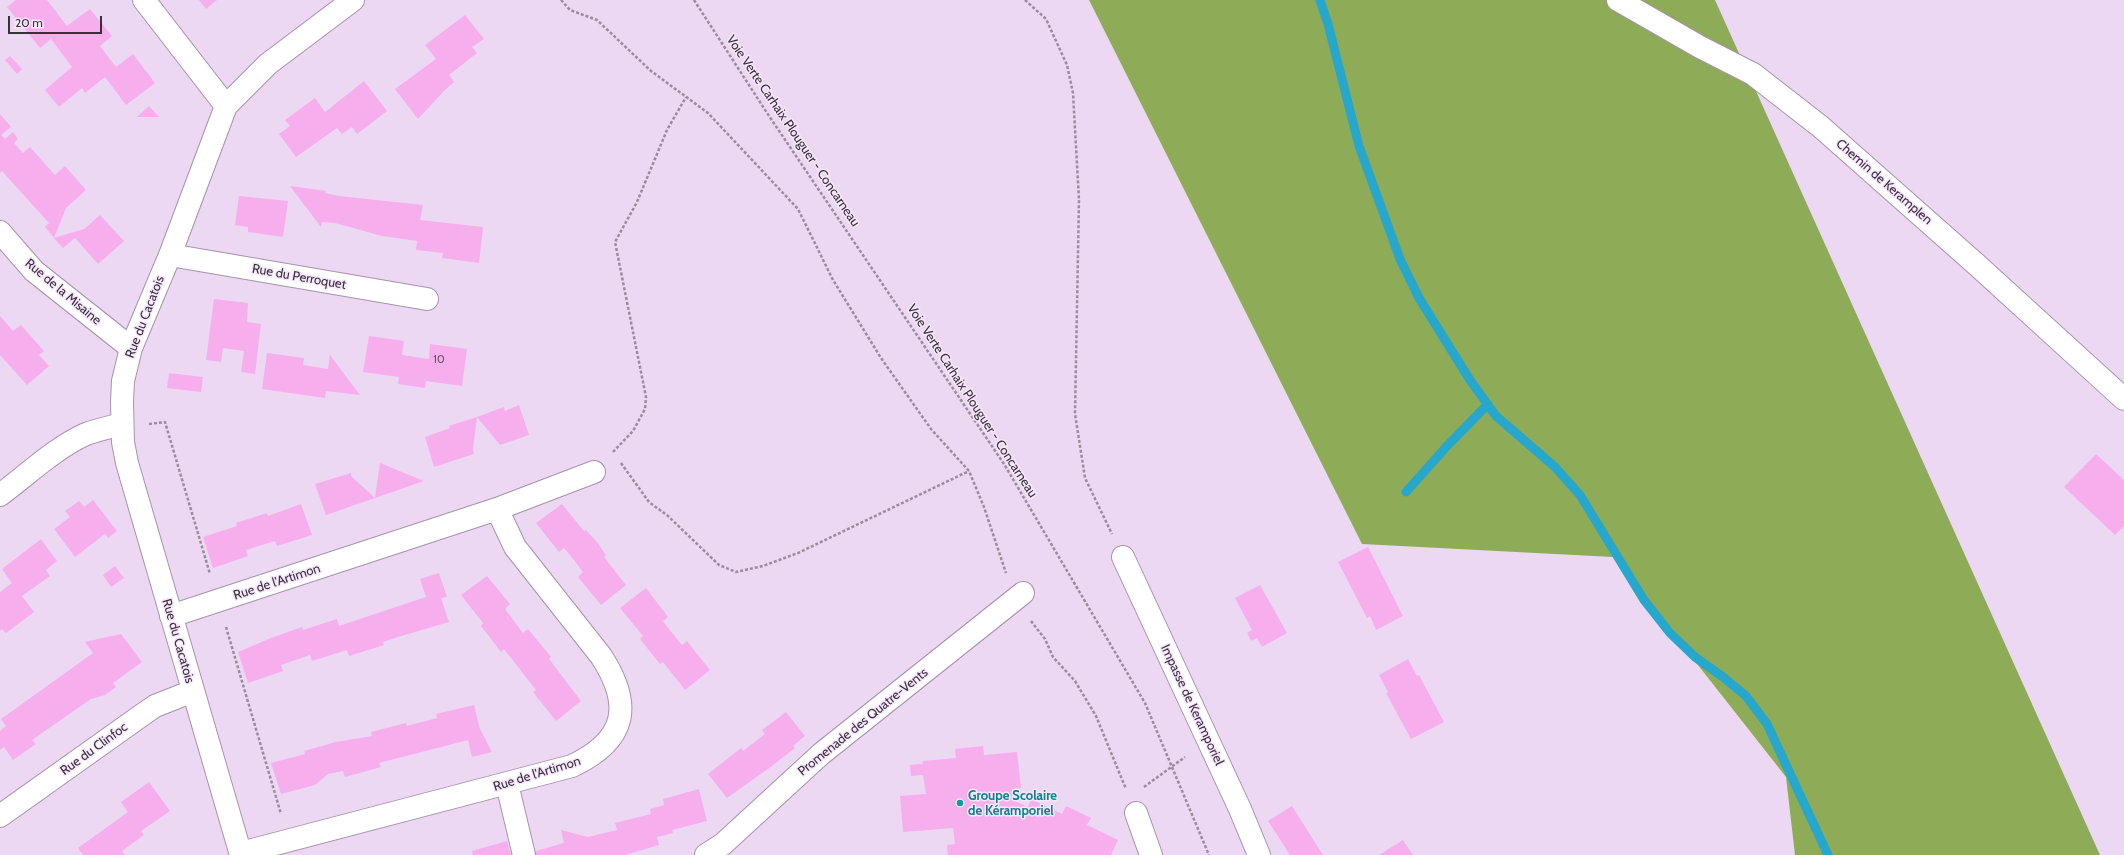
<!DOCTYPE html>
<html>
<head>
<meta charset="utf-8">
<style>
	body { margin:0 }
	#map { position:relative; width:2124px; height:855px; overflow:hidden; background:#ecd8f3; font-family:Cabin,sans-serif }
	canvas { display:block }
	.scale { position:absolute; left:8px; top:16px; width:94px; height:18px; box-sizing:border-box; border:2px solid #38303a; border-top:0; padding-left:5px; font-size:12px; line-height:14px; white-space:nowrap; color:#38303a; -webkit-text-stroke:3px #f7e7fd; paint-order:stroke }
</style>
</head>
<body>
<div id="map">
<canvas width="2124" height="855"></canvas>
<div class="scale">20 m</div>
</div>
<script>
const ctx = document.querySelector('canvas').getContext('2d');
ctx.lineJoin = 'round';
function fillPath(path, color) {
  ctx.fillStyle = color;
  ctx.fill(path, 'evenodd');
}
function strokePath(path, color, width, dash) {
  ctx.strokeStyle = color;
  ctx.lineWidth = width;
  ctx.lineCap = dash ? 'butt' : 'round';
  ctx.setLineDash(dash || []);
  ctx.stroke(path);
}
function drawText(font, color, halo, rows, align = 'center') {
  ctx.font = font + ' Cabin,sans-serif';
  ctx.lineWidth = 3;
  ctx.setLineDash([]);
  ctx.textBaseline = 'middle';
  ctx.strokeStyle = halo;
  ctx.fillStyle = color;
  for (const [text, x, y, turn = 0] of rows) {
    ctx.save();
    ctx.translate(x, y);
    ctx.rotate((+turn || 0) * Math.PI / 180);
    ctx.textAlign = isNaN(turn) ? turn : align;
    if (halo) ctx.strokeText(text, 0, 0);
    ctx.fillText(text, 0, 0);
    ctx.restore();
  }
}
fillPath(new Path2D(`
	M1089,0H1715L2100,855H1795L1786,777L1613,557L1362,544Z`), '#8eac58');
strokePath(new Path2D(`
	M1320,0L1328,24L1359,146L1400,259L1419,298L1470,380L1496,416L1555,467L1580,495L1644,600L1670,633L1695,657L1723,677L1746,696L1767,724L1828,855
	M1406,492L1447,446L1488,404`), '#26a7cb', 9);
fillPath(new Path2D(`
	M16,0H47L67,26L90,9L112,36L100,46L116,67L133,54L155,83L126,105L105,77L85,93L82,88L59,107L45,90L72,67L51,39L40,48L7,7Z
	M199,0H217L206,9Z
	M465,15L484,39L472,47L477,53L449,75L454,82L444,91L418,119L395,89L436,59L425,45Z
	M10,56L22,69L17,74L5,60Z
	M364,81L387,111L357,134L352,127L342,134L337,128L296,157L279,134L290,126L285,120L315,98L325,112Z
	M149,106L159,117H137Z
	M0,114L11,127L1,135L5,139L13,132L18,139L14,143L23,153L30,147L55,175L65,166L86,190L66,208L54,238L45,227L49,223L2,171L0,173Z
	M290,186L326,191L325,193L339,196L423,205L420,220L483,227L479,263L442,258L443,253L416,250L417,241L382,236L335,223L322,222L321,227Z
	M239,196L288,201L283,237L248,232V227L235,225Z
	M100,215L124,241L98,264L75,238L63,248L54,238L84,229Z
	M214,299L248,303L247,322L261,324L255,374L241,372L244,351L223,348L221,362L206,360Z
	M0,316L13,331L21,325L44,351L39,355L49,366L27,385L0,355Z
	M369,336L404,341L402,355L415,357L429,359L430,344L467,349L462,386L426,381L425,388L398,384L399,377L363,372Z
	M267,353L304,358L303,365L328,369L330,355L360,395L326,391L325,398L262,389Z
	M169,373L203,377L201,392L167,388Z
	M519,405L529,435L500,445L477,417L504,407L505,411Z
	M477,417L473,450L474,454L434,467L425,437L450,428L449,426Z
	M2096,454L2124,480V526L2115,535L2064,487Z
	M380,463L424,481L375,498Z
	M351,473V476L375,498L326,515L315,484Z
	M93,500L117,531L108,538L105,534L75,557L54,529L70,517L65,511L79,501L84,507Z
	M301,504L312,535L277,546L275,541L246,550L248,556L213,568L203,537L237,526L236,523L267,513L268,516Z
	M562,504L584,531L586,530L597,542L606,555L604,557L626,585L601,605L578,577L583,572L574,560L564,548L559,552L536,523Z
	M41,539L57,561L46,570L50,576L22,596L34,612L6,633L2,629L0,631V592L12,583L2,569Z
	M1368,547L1403,616L1376,630L1370,616L1367,618L1338,562Z
	M115,566L124,578L111,587L103,575Z
	M439,573L447,597L441,598L449,622L398,637L383,642L384,645L349,656L347,650L312,661L310,655L281,665L283,671L248,683L238,652L271,638L302,627L303,630L337,619L339,626L426,597L420,579Z
	M487,576L510,604L505,609L523,633L528,629L551,657L549,659L581,701L556,721L533,692L536,690L504,649L501,652L481,626L483,623L461,595Z
	M1260,585L1287,633L1262,647L1257,638L1251,641L1247,633L1252,630L1235,598Z
	M646,588L668,617L663,621L672,633L682,645L687,641L710,670L685,690L663,662L660,664L640,639L643,636L620,608Z
	M121,634L142,662L113,683L116,687L105,695L91,699L32,740L36,744L13,760L4,747L0,750V731L6,726L1,719L93,653L85,642Z
	M1408,659L1417,676L1419,675L1444,722L1411,739L1386,693L1388,692L1379,675Z
	M474,705L480,729L492,752L472,757L468,740L379,763L381,767L345,777L343,771L328,774L315,785L281,794L271,763L305,754L304,751L336,742L372,736L371,732L406,723L407,726L437,718L436,714Z
	M786,712L805,736L793,746L795,748L772,766L727,798L708,774L741,748L743,751L765,734L762,730Z
	M983,746L984,755L1017,752L1021,788L1012,789L1013,800L1028,807L1031,799L1062,814L1066,806L1091,818L1087,825L1118,840L1111,855H948L947,845L955,844L953,828L903,832L900,796L926,794L923,775L911,776L910,765L923,764L922,761L956,758L955,749Z
	M149,782L170,811L141,831L144,835L122,851L125,855H83L78,848L128,812L121,802Z
	M699,789L707,821L672,830L673,833L657,837L659,845L625,855H533L532,852L564,843L561,830L588,837L617,830L615,823L651,814L650,809L664,805L663,799Z
	M1292,806L1323,855H1290L1268,821Z
	M1403,840L1413,855H1379Z
	M507,841L511,855H473L472,851Z`), '#f7aeed');
const minor = new Path2D(`
	M144,0L226,106
	M1618,0L1700,47L1753,74L1821,127L1977,265L2124,399
	M0,232L34,271L131,348
	M170,255L427,299
	M0,495C27,475 55,448 86,434C97,430 110,427 122,424
	M497,509L594,472
	M1123,557L1240,809L1259,855
	M171,616L497,509L515,547L601,656C633,705 627,740 572,766L241,853
	M507,784L524,855
	M1136,813L1151,855
	M0,816L142,715L155,706L193,691
	M241,855L127,463L123,442L122,402L123,381L131,348L170,255L226,106L268,64L353,0
	M706,855L723,844L821,754L1023,593`);
strokePath(minor, '#a693ac', 24);
strokePath(new Path2D(`
	M561,0L570,10L597,20L651,71L708,113L798,209L833,280L881,358L931,429L969,471L984,507L1006,573
	M694,0L769,116L1004,464L1145,703L1209,855
	M1025,0L1046,19L1067,65L1073,93L1079,200L1075,414L1085,478L1112,534
	M149,424L165,422L210,574
	M613,452L633,431L645,409L646,397L615,242L637,202L667,130L686,97
	M621,463L649,502L668,516L719,565L736,572L763,566L798,553L969,471
	M1031,621L1045,639L1053,657L1075,681L1096,716L1126,789
	M226,627L281,814
	M1144,787L1185,757`), '#9a8b9e', 2.5, [3, 2]);
strokePath(minor, '#fff', 22);
for (const [x, y, r, color] of [
	[960,803,4,"#0f9aa8"]
]) {
  const dot = new Path2D();
  dot.arc(x, y, r, 0, 2 * Math.PI);
  ctx.fillStyle = color;
  ctx.fill(dot);
  strokePath(dot, '#f7e7fd', 1.5);
}
drawText('11px', '#685067', null, [
	["10",439,360]
]);
drawText('13px', '#38303a', '#f7e7fd', [
	["Voie Verte Carhaix Plouguer - Concarneau",793,131,56],
	["Chemin de Keramplen",1884,182,41],
	["Rue du Perroquet",299,277,10],
	["Rue de la Misaine",63,292,40],
	["Rue du Cacatois",145,317,-69],
	["Voie Verte Carhaix Plouguer - Concarneau",972,401,57],
	["Rue de l'Artimon",277,582,-18],
	["Rue du Cacatois",178,641,74],
	["Impasse de Keramporiel",1192,705,65],
	["Promenade des Quatre-Vents",863,722,-39],
	["Rue du Clinfoc",94,749,-36],
	["Rue de l'Artimon",537,774,-17]
]);
drawText('bold 13px', '#0d838f', '#f7e7fd', [
	["Groupe Scolaire",968,796],
	["de Kéramporiel",968,811]
], 'left');
</script>
</body>
</html>
